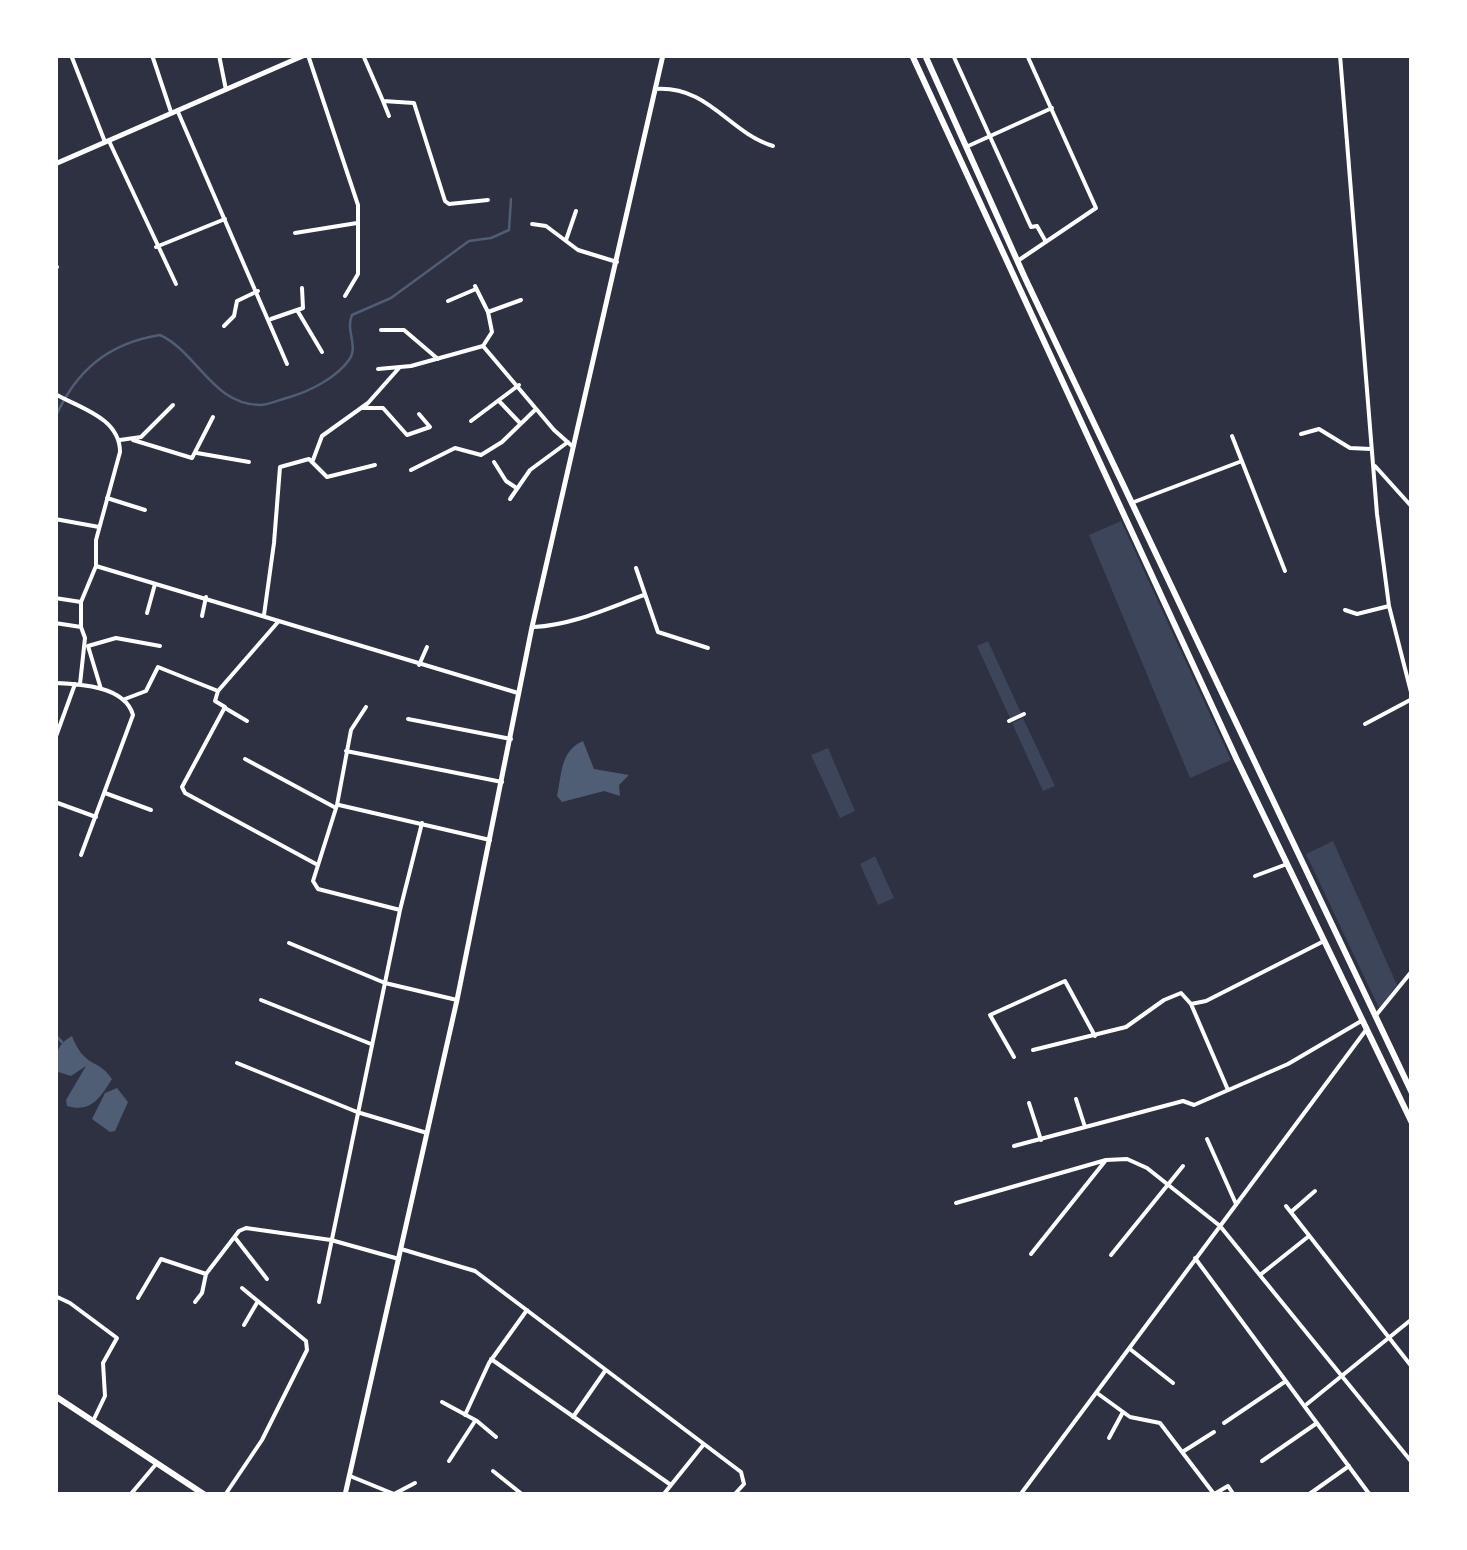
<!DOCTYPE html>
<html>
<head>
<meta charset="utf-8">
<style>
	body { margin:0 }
	#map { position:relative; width:1467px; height:1550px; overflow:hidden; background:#2d3142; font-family:"Asap Condensed",sans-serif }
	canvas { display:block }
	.frame { position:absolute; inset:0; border:58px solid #fff; pointer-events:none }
</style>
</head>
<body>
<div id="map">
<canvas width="1467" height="1550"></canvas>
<div class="frame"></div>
</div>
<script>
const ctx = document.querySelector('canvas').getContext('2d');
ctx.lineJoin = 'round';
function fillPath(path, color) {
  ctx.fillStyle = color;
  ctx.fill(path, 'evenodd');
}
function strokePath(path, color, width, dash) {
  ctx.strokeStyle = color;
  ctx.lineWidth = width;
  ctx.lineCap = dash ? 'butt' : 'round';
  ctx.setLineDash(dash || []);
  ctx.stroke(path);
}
fillPath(new Path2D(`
	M1121,521L1231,760L1190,778L1089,535Z
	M988,641L1021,713L1010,718L977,646Z
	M1023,718L1055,786L1043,791L1012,723Z
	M828,748L855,811L840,818L811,755Z
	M1333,841L1397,985L1379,1008L1306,854Z
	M875,856L894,898L878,905L860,864Z`), '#3c4559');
fillPath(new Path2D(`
	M583,741L594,769L629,775L619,785L620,796L604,791L562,802L557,796C562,774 560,751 583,741Z
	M72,1036C85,1069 98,1058 112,1079C100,1098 91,1113 67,1106L66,1100L86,1066L71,1076L55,1071C55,1055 57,1044 72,1036Z
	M117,1088L128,1102L115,1131L110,1132L92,1119L105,1093Z`), '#4f5d75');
strokePath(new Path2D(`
	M55,418C76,370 109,343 160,335C197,352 213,405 260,405C269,405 281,399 290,397C310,391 336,378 349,360C359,346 345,330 352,315L391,298L469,241L491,238L509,230L511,199
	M55,1035L62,1042`), '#4f5d75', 2.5);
strokePath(new Path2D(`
	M71,55L105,142
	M152,55L171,112
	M219,55L226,90
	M308,55L358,205V274L345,296
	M363,55L383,101L414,103L445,201L449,204L488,200
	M953,55L1031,227L1037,226L1046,242
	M1340,55L1377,514L1389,606L1412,696
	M656,89C709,86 728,132 773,146
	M383,101L389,116
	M178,112L287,364
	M109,141L176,284
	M966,147L1052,108
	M532,224L546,226L578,250L617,262
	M295,233L357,223
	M566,240L576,211
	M156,247L225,219
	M1019,260L1096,208L1027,55
	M55,267H57
	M475,286L488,312
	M448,301L476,289
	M297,310L303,308L302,288
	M271,319L297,310L322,352
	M224,326L234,316L237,301L258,291
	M381,330H404L438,359
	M483,346L492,332L488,312L521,300
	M378,369L411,366L483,346L554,430L572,446
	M55,394C80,408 120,418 120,452L96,540V566L81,602V627L85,638L80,684
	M499,401L519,422
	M361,408H383L407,435L430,427L419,414
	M471,421L519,385
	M1301,434L1319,429L1350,448L1371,449
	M1232,436L1285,571
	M120,440L141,437L173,405
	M133,440L192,458L213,417
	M197,453L249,462
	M313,460L322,436L368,403L399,368
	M494,462L506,481L515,487
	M1375,466L1412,507
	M411,470L455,448L481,455L502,442L536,409
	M107,498L145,510
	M510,499L530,470L568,442
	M1134,502L1242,461
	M55,519L99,527
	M96,566L518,693
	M636,568L658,632L708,648
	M55,598L81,602
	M1345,610L1357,614L1389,606
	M147,613L155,584
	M264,615L274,543L280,467L309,459L327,477L375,465
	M202,616L206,597
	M278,622L218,691L215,701L225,707L182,787L185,793L316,864
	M55,623L81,627
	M534,627C573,625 608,608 644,595
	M88,646L116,638L160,646
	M88,646L101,689
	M419,665L427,647
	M55,683C80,684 125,686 133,715L81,855
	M125,699L146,691L158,667L218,691
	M366,707L351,730L337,805L313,881L318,889L400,910
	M225,708L247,721
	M408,719L511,739
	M1009,721L1024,714
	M1365,724L1412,699
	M55,739L75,684
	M346,751L502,782
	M245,759L336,808
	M105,793L151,810
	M55,802L96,817
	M339,805L490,840
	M1255,876L1287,864
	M289,943L385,983L457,1000
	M261,1000L371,1044
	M1191,1004L1206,1001L1324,941
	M1377,1014L1412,971
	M1033,1050L1126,1027L1164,1000L1181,993L1191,1004L1228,1090
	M1014,1057L990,1015L1065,981L1095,1036
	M237,1063L357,1112L427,1133
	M1076,1099L1085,1127
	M1029,1103L1041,1140
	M1207,1139L1236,1204
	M1014,1146L1183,1101L1194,1105L1288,1064L1363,1020
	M956,1203L1106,1160L1127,1159L1147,1168L1220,1226L1410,1460
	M1286,1206L1412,1367
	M1291,1212L1315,1191
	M236,1239L267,1279
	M401,1249L475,1271L741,1472L744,1484L734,1495
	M1031,1254L1106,1160
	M1111,1255L1183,1166
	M1195,1258L1370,1495
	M1260,1275L1309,1236
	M55,1296L70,1303L117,1338L103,1363L105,1396L94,1419
	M138,1298L161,1259L206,1274L239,1231L246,1228L331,1240L399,1259
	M195,1302L202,1293L206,1274
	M319,1302L400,910L422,823
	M244,1325L258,1301
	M1130,1349L1173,1383
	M491,1359L671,1485
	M1097,1393L1130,1417L1160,1423L1214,1494
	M442,1402L477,1421L496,1437
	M1307,1404L1412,1319
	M465,1415L489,1363L527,1310
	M573,1417L605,1371
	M1224,1423L1286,1381
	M1109,1438L1123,1412
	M1184,1451L1214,1432
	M449,1461L475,1421
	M1262,1461L1317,1423
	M493,1471L523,1495
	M350,1476L394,1494L415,1483
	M1216,1493L1228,1486L1234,1495
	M130,1495L157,1463
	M225,1495L262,1440L307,1350L306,1341L242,1288
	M663,1495L704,1444
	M1020,1495L1366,1030
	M1308,1495L1349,1466`), '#fff', 4);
strokePath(new Path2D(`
	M345,1495L457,1000L532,627L663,55`), '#fff', 5);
strokePath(new Path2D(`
	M55,164L305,55`), '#fff', 5);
strokePath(new Path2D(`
	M912,55L1237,760L1412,1123
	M925,55L1025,278L1412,1093
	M55,1396L205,1495`), '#fff', 6);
</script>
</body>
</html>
